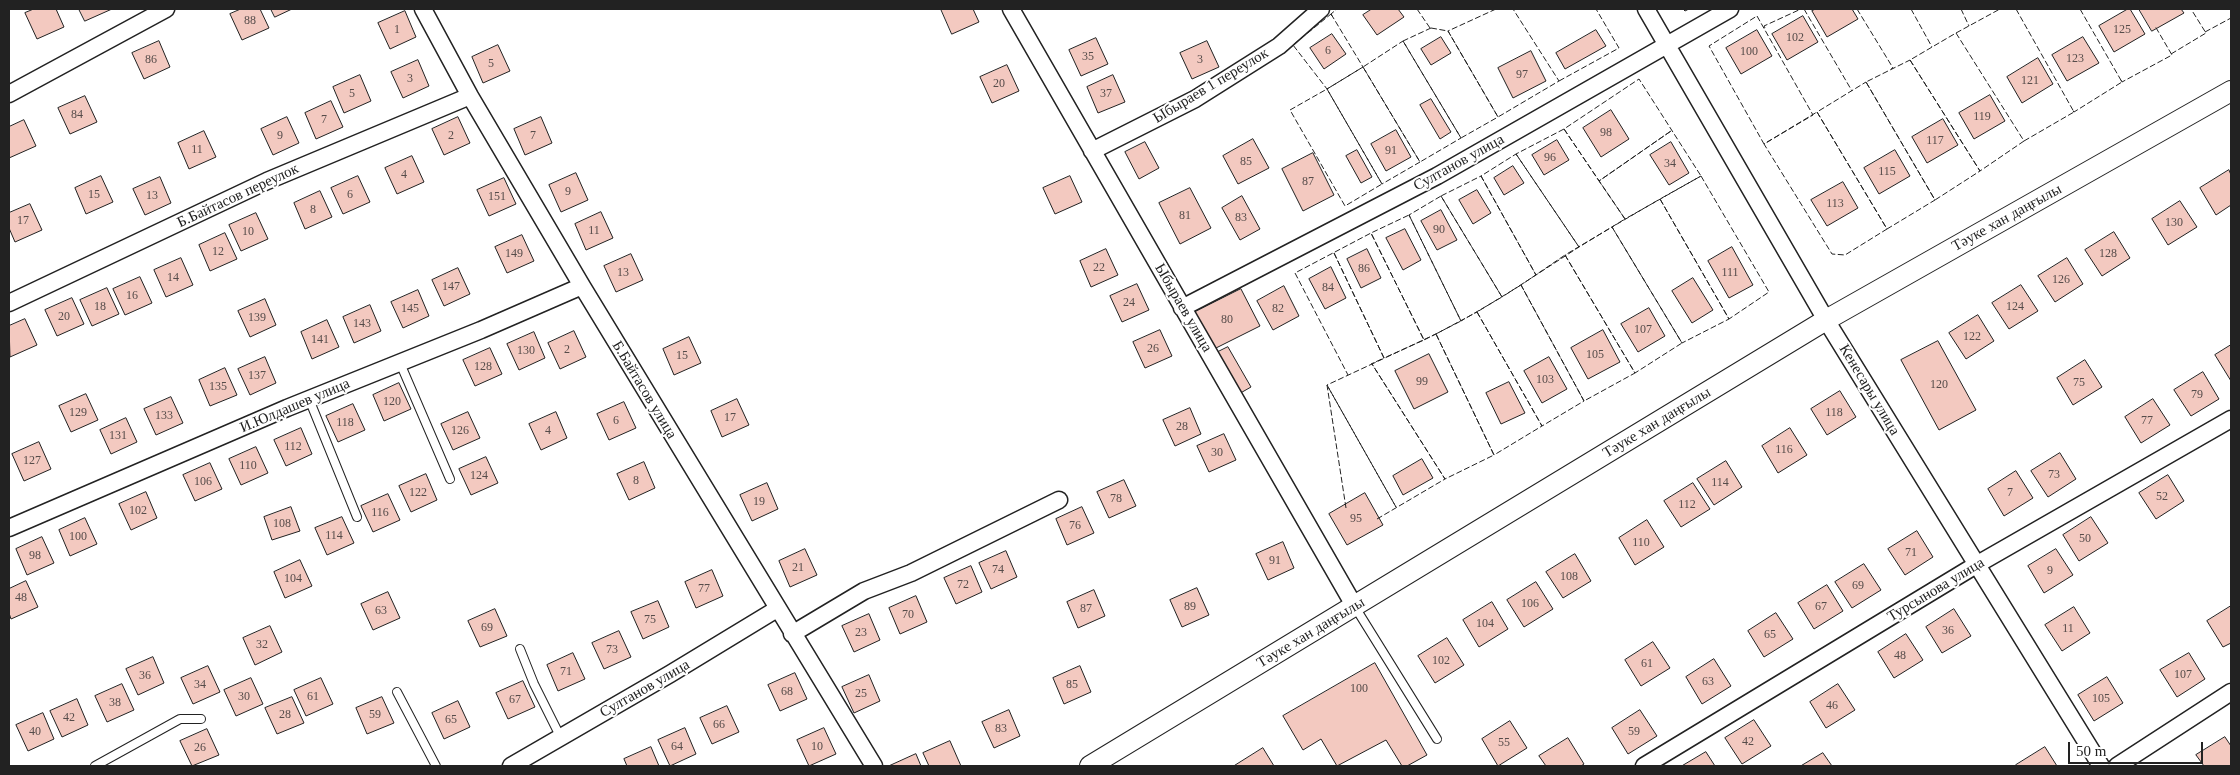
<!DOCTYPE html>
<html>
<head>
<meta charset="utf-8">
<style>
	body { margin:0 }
	#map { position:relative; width:2240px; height:775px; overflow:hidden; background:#fff; font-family:Georgia,serif }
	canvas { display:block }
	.frame { position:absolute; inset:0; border:10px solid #222; pointer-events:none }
	.scale { position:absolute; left:2068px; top:742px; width:135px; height:22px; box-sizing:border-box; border:2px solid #222; border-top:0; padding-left:6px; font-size:15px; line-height:18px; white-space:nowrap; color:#222; -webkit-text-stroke:4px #fff; paint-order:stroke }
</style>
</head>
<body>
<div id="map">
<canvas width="2240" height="775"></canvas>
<div class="frame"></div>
<div class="scale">50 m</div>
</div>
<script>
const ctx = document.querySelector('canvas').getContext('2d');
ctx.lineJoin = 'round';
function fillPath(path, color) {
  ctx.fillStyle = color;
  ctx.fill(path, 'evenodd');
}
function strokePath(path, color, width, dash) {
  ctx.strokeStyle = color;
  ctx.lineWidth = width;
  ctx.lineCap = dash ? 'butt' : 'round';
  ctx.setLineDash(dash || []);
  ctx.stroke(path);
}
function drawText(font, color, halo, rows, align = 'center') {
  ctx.font = font + ' Georgia,serif';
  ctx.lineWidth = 4;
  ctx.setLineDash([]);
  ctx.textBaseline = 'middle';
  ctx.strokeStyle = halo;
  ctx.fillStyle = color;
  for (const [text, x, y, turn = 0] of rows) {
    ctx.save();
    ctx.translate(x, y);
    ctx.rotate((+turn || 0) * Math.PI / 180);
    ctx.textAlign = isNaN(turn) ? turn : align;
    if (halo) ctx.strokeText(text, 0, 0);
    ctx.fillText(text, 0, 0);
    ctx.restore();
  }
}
const building = new Path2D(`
	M34,9H56L64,27L37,39L25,13Z
	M79,9H112L85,21Z
	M241,9H260L269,28L242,40L230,14Z
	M271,9H292L275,17Z
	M941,9H973L979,22L952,34Z
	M1372,9H1398L1404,17L1377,35L1363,15Z
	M1816,9H1852L1858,19L1827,37L1812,11Z
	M2128,9H2130L2145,34L2114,52L2099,26Z
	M2139,9H2181L2184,13L2152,31Z
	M405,11L416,37L390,49L378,23Z
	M1803,16L1818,42L1787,60L1772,34Z
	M1596,30L1606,46L1565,69L1556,53Z
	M1757,30L1772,56L1741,74L1726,48Z
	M1332,34L1346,54L1324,69L1310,48Z
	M1441,37L1451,53L1431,65L1421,49Z
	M2083,37L2099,63L2067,81L2052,55Z
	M1096,38L1108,64L1081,76L1069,50Z
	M159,41L170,67L144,79L132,53Z
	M1207,41L1219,67L1192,79L1180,53Z
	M498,45L510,71L483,83L472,57Z
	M1531,51L1546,81L1513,98L1498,68Z
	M2038,58L2053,84L2022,103L2007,77Z
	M418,60L429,86L403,98L391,72Z
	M1007,65L1019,91L992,103L980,77Z
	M360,75L371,101L344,113L333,87Z
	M1113,75L1125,102L1098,113L1087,87Z
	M1990,95L2005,121L1974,139L1959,113Z
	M85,96L97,122L70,134L58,108Z
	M1431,99L1451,132L1440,139L1420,105Z
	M331,101L343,127L316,139L305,113Z
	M1611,110L1629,139L1601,157L1583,128Z
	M287,117L299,143L273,155L261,129Z
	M458,117L470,143L444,155L432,129Z
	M541,117L552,143L525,155L514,129Z
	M1943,119L1958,145L1927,163L1912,137Z
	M24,120L36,146L9,158V127Z
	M1396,130L1411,157L1386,171L1371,144Z
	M204,131L216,157L189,169L178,143Z
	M1253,139L1269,168L1238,184L1223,156Z
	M1557,140L1569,160L1544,175L1532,155Z
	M1145,142L1159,168L1139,179L1125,152Z
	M1671,142L1689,173L1669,185L1650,155Z
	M1357,150L1372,177L1361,183L1346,156Z
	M1895,150L1910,176L1879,194L1864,168Z
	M1313,153L1334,195L1303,211L1282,169Z
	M412,156L424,182L397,194L385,168Z
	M1513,166L1524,183L1504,195L1494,178Z
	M2229,170L2231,175V205L2216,215L2200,188Z
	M576,173L588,200L561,212L549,185Z
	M101,176L113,202L86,214L75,188Z
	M358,176L370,202L343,214L331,188Z
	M1070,176L1082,202L1055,214L1043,188Z
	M160,177L171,203L145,215L133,189Z
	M504,178L516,204L489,216L477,190Z
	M1843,182L1858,208L1827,226L1811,200Z
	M1190,188L1211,228L1180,244L1159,203Z
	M1477,190L1491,213L1473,224L1459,200Z
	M320,191L332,217L305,229L294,203Z
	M1242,196L1260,229L1240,240L1222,208Z
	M2180,201L2197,227L2168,245L2152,219Z
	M30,204L42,230L15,242L9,228V213Z
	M1441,210L1457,240L1437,250L1421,221Z
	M601,212L613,238L586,250L575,224Z
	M256,213L268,239L241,251L229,225Z
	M1405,229L1421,260L1403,270L1386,238Z
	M2114,232L2130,258L2102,276L2085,250Z
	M225,233L237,259L210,271L199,245Z
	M522,235L534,261L507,273L495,247Z
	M1732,247L1753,285L1729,298L1708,261Z
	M1106,249L1118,275L1091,287L1080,261Z
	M1367,249L1381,278L1361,288L1347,259Z
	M631,254L643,280L616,292L604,266Z
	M181,258L193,285L166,297L154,270Z
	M2067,258L2083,284L2055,302L2038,276Z
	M1331,267L1346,298L1325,309L1309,279Z
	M458,268L470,294L444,306L432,280Z
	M140,277L152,303L125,315L113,289Z
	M1693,278L1713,310L1692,323L1672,291Z
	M1137,284L1149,310L1122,322L1110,296Z
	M2021,285L2038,311L2009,329L1992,303Z
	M1284,286L1299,316L1273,330L1257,301Z
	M107,288L119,314L92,326L80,300Z
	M1241,289L1260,326L1212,350L1193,313Z
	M418,290L429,316L403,328L391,302Z
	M72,298L84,324L57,336L45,310Z
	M265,299L276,325L250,337L238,311Z
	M370,305L381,331L354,343L343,317Z
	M1649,308L1665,336L1638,352L1621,324Z
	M1978,315L1994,341L1966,359L1949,333Z
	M25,319L37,345L10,357L9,326Z
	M327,320L339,347L312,359L301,332Z
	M1160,330L1172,356L1145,368L1133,342Z
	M1603,330L1620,362L1588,379L1571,348Z
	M574,331L586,357L560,369L548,343Z
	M534,332L545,358L519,370L507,344Z
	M689,337L701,363L674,375L663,349Z
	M1938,341L1976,410L1939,430L1901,360Z
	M2231,345V381L2215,355Z
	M1228,347L1251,387L1237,395L1214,354Z
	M490,348L502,374L475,386L463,360Z
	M1429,354L1448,392L1414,409L1395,371Z
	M265,357L276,383L250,395L238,369Z
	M1549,357L1567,389L1542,403L1524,371Z
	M2085,360L2102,387L2073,405L2057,378Z
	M225,368L237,395L210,406L199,380Z
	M2203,372L2219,399L2191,416L2174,390Z
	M1509,382L1525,413L1501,424L1486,393Z
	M399,383L411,409L384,421L373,395Z
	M1840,391L1856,417L1827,435L1811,409Z
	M86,394L98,420L71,432L59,406Z
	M171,397L183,423L156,435L144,409Z
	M737,399L749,425L722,437L711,411Z
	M2153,399L2170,425L2141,443L2125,417Z
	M624,402L636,428L609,440L597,414Z
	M353,404L365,430L338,442L326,416Z
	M1190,408L1201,434L1175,446L1163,420Z
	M468,412L480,438L453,450L441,424Z
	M556,412L567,438L541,450L529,424Z
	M126,418L137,442L111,454L100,430Z
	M301,428L312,454L286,466L274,440Z
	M1790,428L1807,455L1778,473L1762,446Z
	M1224,434L1236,460L1209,472L1197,446Z
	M39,442L51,469L24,481L12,454Z
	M256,447L268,473L241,485L229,459Z
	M2060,453L2076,479L2048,497L2031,471Z
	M486,457L498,483L471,495L459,469Z
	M1422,459L1433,478L1403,495L1393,476Z
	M1726,461L1742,487L1714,505L1697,479Z
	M644,462L655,488L629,500L617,474Z
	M210,463L222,489L195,501L183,475Z
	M2016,471L2033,498L2004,516L1988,489Z
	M426,474L437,500L411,512L399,486Z
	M2168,475L2184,501L2156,519L2139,493Z
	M1124,480L1136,506L1109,518L1097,492Z
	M767,483L778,509L752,521L740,495Z
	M1693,483L1710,509L1681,527L1664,501Z
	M146,492L157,518L131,530L119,504Z
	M1365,493L1383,525L1347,545L1329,514Z
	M388,494L400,520L373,532L361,506Z
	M291,507L300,531L272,540L264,517Z
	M1082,507L1094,533L1067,545L1056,519Z
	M342,517L354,543L327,555L315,528Z
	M2091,517L2108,543L2079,561L2063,535Z
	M85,518L97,544L70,556L59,530Z
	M1647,520L1664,547L1635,565L1619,538Z
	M1917,531L1933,557L1905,575L1888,549Z
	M42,537L54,563L27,575L16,549Z
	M1283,542L1294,568L1268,580L1256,554Z
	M805,549L817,575L790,587L779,561Z
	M2056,549L2073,575L2044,593L2028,566Z
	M1006,551L1017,577L991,589L979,563Z
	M1575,554L1591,581L1563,598L1546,572Z
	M300,560L312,586L285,598L274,572Z
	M1864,564L1881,590L1852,608L1835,582Z
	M971,566L982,592L956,604L944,578Z
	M712,570L723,596L696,608L685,582Z
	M26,581L38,607L11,619L9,613V589Z
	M1536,582L1553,609L1524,627L1507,600Z
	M1827,585L1843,611L1814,629L1798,603Z
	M1197,588L1209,615L1182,627L1170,600Z
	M1094,590L1105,616L1078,628L1067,602Z
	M388,592L400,618L373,630L361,604Z
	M916,596L927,622L900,634L889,608Z
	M658,601L669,627L643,639L631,612Z
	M1492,602L1508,629L1479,647L1463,620Z
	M2231,606V643L2223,647L2207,621Z
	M2074,607L2090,633L2062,651L2045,625Z
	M495,609L507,636L480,647L468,621Z
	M1954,609L1971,636L1942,653L1926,627Z
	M1776,613L1793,639L1764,657L1748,631Z
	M869,614L880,640L854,652L842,626Z
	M270,626L282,652L255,665L243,638Z
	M619,631L631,657L604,669L592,643Z
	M1906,634L1923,660L1894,678L1878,652Z
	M1447,638L1464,665L1435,683L1418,656Z
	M1653,642L1670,668L1641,686L1625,660Z
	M573,653L585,679L558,691L547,665Z
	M2189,653L2205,679L2177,697L2160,670Z
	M153,657L164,683L138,695L126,669Z
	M1714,659L1731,686L1702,704L1686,677Z
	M1375,663L1427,755L1407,766H1402L1386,740L1337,766L1321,739L1303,750L1283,716Z
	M208,666L220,692L193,704L181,678Z
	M1080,666L1091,692L1064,704L1053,678Z
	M795,673L807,699L780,711L768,685Z
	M869,675L880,701L854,713L842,687Z
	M2107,677L2123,703L2094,721L2078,695Z
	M251,678L263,704L236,716L224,690Z
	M321,678L333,704L306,716L294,690Z
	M523,681L535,707L508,719L496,693Z
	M122,684L134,710L107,722L95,696Z
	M1838,684L1855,710L1826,728L1810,702Z
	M292,697L304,723L277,734L265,708Z
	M382,697L394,723L367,734L356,708Z
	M77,699L88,725L62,737L50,711Z
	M458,701L470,727L444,739L432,713Z
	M727,706L739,732L712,744L700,718Z
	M1009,710L1020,736L994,748L982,722Z
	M1640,710L1657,736L1628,754L1612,728Z
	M43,713L54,739L28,751L16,725Z
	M1754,720L1771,746L1742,764L1725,738Z
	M1510,721L1527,748L1498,766L1482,739Z
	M685,728L696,754L670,766L658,740Z
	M824,728L836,754L809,766L797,740Z
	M207,729L219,755L192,766L180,741Z
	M2225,737L2231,746V766H2204L2196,755Z
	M1568,738L1584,764L1581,766H1546L1539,756Z
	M950,741L961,766H929L923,753Z
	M651,747L659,766H627L624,759Z
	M2045,747L2057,766H2017L2016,765Z
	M1263,748L1274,766H1234Z
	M1706,752L1715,766H1682Z
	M1823,753L1832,766H1801Z
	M916,754L921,766H889Z`);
fillPath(building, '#f3c9c0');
strokePath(building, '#222', 1);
const service = new Path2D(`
	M400,363L450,479
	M309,399L357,517
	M1355,607L1437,739
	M520,649L534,684L561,738
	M397,692L436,766
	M95,766L180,719H201`);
const minor = new Path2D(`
	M423,9L470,96L582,286L874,766
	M1011,9L1355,607
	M1646,9L1826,320L2101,766
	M9,94L166,9
	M1092,151L1195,99L1279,46L1321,9
	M9,303L267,181L470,96
	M1182,308L1437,176L1730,9
	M9,528L287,408L481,330L582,286
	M792,634L864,591L911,573L1059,500
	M511,766L670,674L777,609
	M1644,766L1976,565L2231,419
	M2117,766L2231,692`);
const tertiary = new Path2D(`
	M1090,766L1826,320L2231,91`);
strokePath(service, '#222', 10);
strokePath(minor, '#222', 19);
strokePath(tertiary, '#222', 22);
strokePath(service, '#fff', 8);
strokePath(minor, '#fff', 16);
strokePath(tertiary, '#fff', 20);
strokePath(new Path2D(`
	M1417,9L1430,28
	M1496,9L1448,31L1498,117L1559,81L1513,9
	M1683,9L1685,11L1689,9
	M1804,9L1852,91
	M1857,9L1893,68L1891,69
	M1911,9L1932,47
	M1961,9L1969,26
	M2016,9L2074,112L2024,141
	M1331,14L1363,67L1327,89L1293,45Z
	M1332,16L1331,14L1337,9
	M1757,16L1813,115L1764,144L1709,46Z
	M1431,28L1448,31L1498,117L1461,138L1403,41Z
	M1765,28L1764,26L1801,9
	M2205,32L2231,18
	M1956,33L2024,141L1980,171L1910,60Z
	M1956,33L2000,9
	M1403,41L1461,138L1420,162L1363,67Z
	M2171,54L2206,33L2191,9
	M1910,60L1980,171L1935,200L1866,82Z
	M1363,67L1420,162L1382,184L1327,89Z
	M2121,80L2122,82L2172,55L2155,26
	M1559,81L1619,48L1596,9
	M1866,82L1935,200L1887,229L1817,112Z
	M1327,89L1382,184L1345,206L1290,110Z
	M2073,111L2074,112L2122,82L2080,9
	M1817,112L1887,229L1845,255L1832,254L1764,144Z
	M1564,129L1625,219L1579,247L1516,154Z
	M1671,131L1599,181L1564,129L1639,79L1701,176L1625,219L1599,181L1671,131
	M1516,154L1579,247L1536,275L1481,176Z
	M1481,176L1536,275L1502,297L1441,196Z
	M1701,176L1769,292L1729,319L1660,199Z
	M1441,196L1502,297L1461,321L1409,215Z
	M1660,199L1729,319L1682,343L1612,227Z
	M1409,215L1461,321L1424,340L1371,233Z
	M1612,227L1682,343L1635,373L1565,255Z
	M1334,253L1384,358L1424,340L1371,233L1295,273L1348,375
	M1334,253L1384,358L1371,364
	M1565,255L1635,373L1584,401L1521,285Z
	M1521,285L1584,401L1542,426L1477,312Z
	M1477,312L1542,426L1494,455L1436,334Z
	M1436,334L1494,455L1445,479L1372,364Z
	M1346,508L1327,385L1396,507
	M1377,519L1445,479L1372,364L1327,385L1396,507`), '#222', 1, [6, 2.5]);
drawText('12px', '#564c4a', null, [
	["88",250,21],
	["1",397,30],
	["125",2122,30],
	["102",1795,38],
	["6",1328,51],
	["100",1749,52],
	["35",1088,57],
	["123",2075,59],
	["86",151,60],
	["3",1200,60],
	["5",491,64],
	["97",1522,75],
	["3",410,79],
	["121",2030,81],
	["20",999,84],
	["5",352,94],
	["37",1106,94],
	["84",77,115],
	["119",1982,117],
	["7",324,120],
	["98",1606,133],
	["9",280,136],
	["2",451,136],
	["7",533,136],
	["117",1935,141],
	["11",197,150],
	["91",1391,151],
	["96",1550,158],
	["85",1246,162],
	["34",1670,164],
	["115",1887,172],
	["4",404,175],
	["87",1308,182],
	["9",568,192],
	["15",94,195],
	["6",350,195],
	["13",152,196],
	["151",497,197],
	["113",1835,204],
	["8",313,210],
	["81",1185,216],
	["83",1241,218],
	["17",23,221],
	["130",2174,223],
	["90",1439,230],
	["11",594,231],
	["10",248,232],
	["12",218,252],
	["149",514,254],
	["128",2108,254],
	["22",1099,268],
	["86",1364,269],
	["13",623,273],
	["111",1730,273],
	["14",173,278],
	["126",2061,280],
	["147",451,287],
	["84",1328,288],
	["16",132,296],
	["24",1129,303],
	["18",100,307],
	["124",2015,307],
	["145",410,309],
	["82",1278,309],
	["20",64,317],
	["139",257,318],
	["80",1227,320],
	["143",362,324],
	["107",1643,330],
	["122",1972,337],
	["141",320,340],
	["26",1153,349],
	["2",567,350],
	["130",526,351],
	["105",1595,355],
	["15",682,356],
	["128",483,367],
	["137",257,376],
	["103",1545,380],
	["99",1422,382],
	["75",2079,383],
	["120",1939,385],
	["135",218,387],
	["79",2197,395],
	["120",392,402],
	["129",78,413],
	["118",1834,413],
	["133",164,416],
	["17",730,418],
	["6",616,421],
	["77",2147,421],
	["118",345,423],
	["28",1182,427],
	["126",460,431],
	["4",548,431],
	["131",118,436],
	["112",293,447],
	["116",1784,450],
	["30",1217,453],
	["127",32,461],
	["110",248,466],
	["73",2054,475],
	["124",479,476],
	["8",636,481],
	["106",203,482],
	["114",1720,483],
	["122",418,493],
	["7",2010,493],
	["52",2162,497],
	["78",1116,499],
	["19",759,502],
	["112",1687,505],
	["102",138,511],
	["116",380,513],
	["95",1356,519],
	["108",282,524],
	["76",1075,526],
	["114",334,536],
	["100",78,537],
	["50",2085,539],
	["110",1641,543],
	["71",1911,553],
	["98",35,556],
	["91",1275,561],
	["21",798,568],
	["74",998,570],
	["9",2050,571],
	["108",1569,577],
	["104",293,579],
	["72",963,585],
	["69",1858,586],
	["77",704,589],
	["48",21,598],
	["106",1530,604],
	["89",1190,607],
	["67",1821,607],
	["87",1086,609],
	["63",381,611],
	["70",908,615],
	["75",650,620],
	["104",1485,624],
	["69",487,628],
	["11",2068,629],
	["36",1948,631],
	["23",861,633],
	["65",1770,635],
	["32",262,645],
	["73",612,650],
	["48",1900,656],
	["102",1441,661],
	["61",1647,664],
	["71",566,672],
	["107",2183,675],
	["36",145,676],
	["63",1708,682],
	["34",200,685],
	["85",1072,685],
	["100",1359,689],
	["68",787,692],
	["25",861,694],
	["30",244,697],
	["61",313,697],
	["105",2101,699],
	["67",515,700],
	["38",115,703],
	["46",1832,706],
	["28",285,715],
	["59",375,715],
	["42",69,718],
	["65",451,720],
	["66",719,725],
	["83",1001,729],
	["40",35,732],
	["59",1634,732],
	["42",1748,742],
	["55",1504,743],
	["64",677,747],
	["10",817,747],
	["26",200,748]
]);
drawText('15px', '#222', '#fff', [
	["Ыбыраев 1 переулок",1211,86,-31],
	["Султанов улица",1459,163,-29],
	["Б.Байтасов переулок",238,196,-25],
	["Тәуке хан даңғылы",2007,218,-29],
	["Ыбыраев улица",1183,308,60],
	["Б.Байтасов улица",644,390,59],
	["Кенесары улица",1869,390,59],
	["И.Юлдашев улица",295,406,-23],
	["Тәуке хан даңғылы",1657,423,-31],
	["Турсынова улица",1936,590,-31],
	["Тәуке хан даңғылы",1311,633,-31],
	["Султанов улица",645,689,-30]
]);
</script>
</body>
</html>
